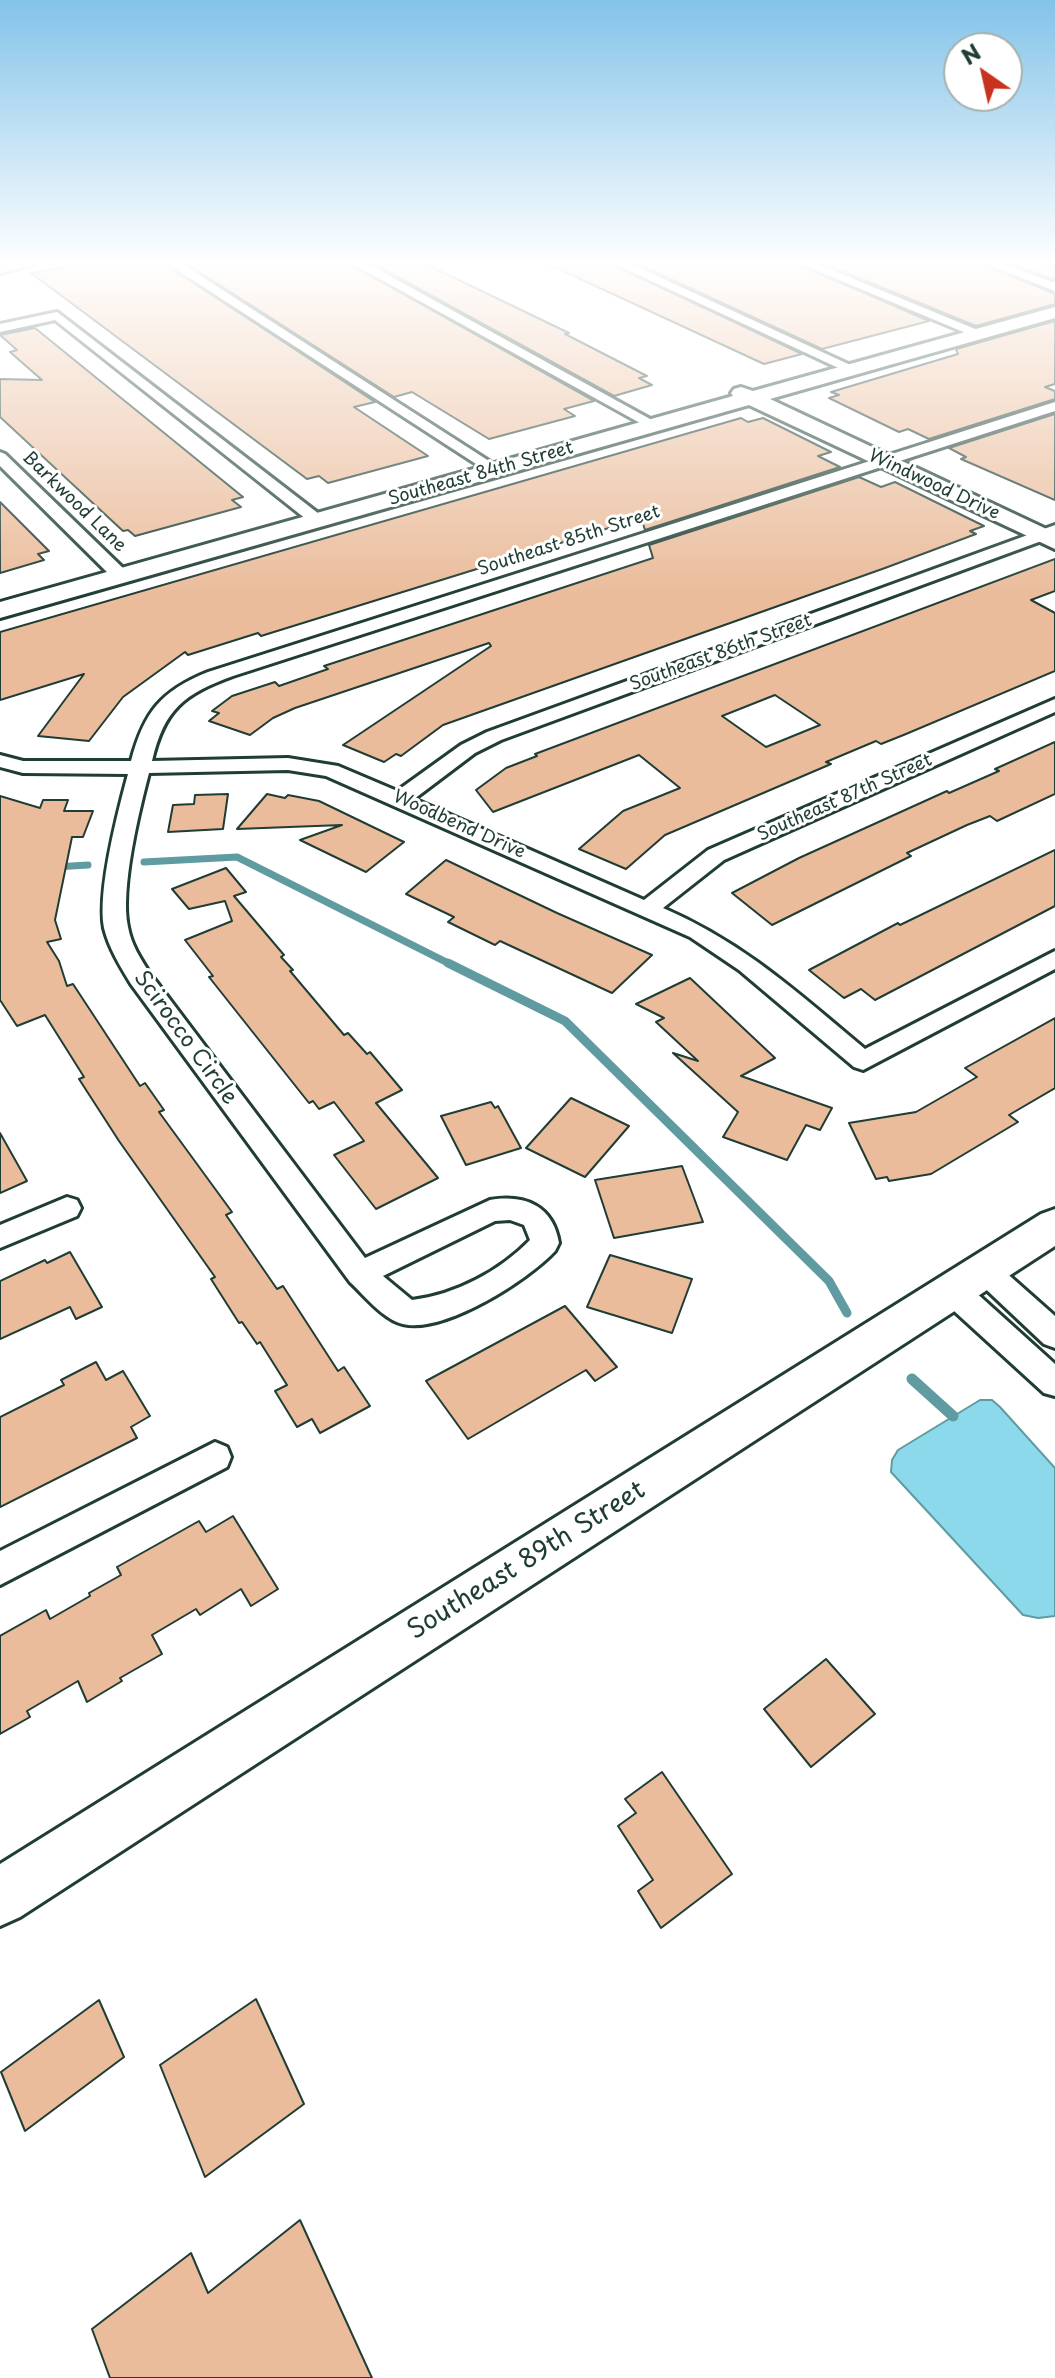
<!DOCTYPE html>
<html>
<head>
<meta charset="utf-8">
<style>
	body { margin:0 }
	#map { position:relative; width:1055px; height:2378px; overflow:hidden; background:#fff; font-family:"Playpen Sans",sans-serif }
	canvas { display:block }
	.north { position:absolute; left:943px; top:32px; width:80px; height:80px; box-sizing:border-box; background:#fff; border:2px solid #a5b1ae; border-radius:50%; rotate:326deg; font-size:22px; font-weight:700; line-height:32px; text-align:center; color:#1f3d34 }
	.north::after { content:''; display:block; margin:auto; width:28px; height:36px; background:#c8321e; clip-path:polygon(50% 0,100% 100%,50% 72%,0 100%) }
</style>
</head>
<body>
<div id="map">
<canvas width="1055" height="2378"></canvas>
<div class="north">N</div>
</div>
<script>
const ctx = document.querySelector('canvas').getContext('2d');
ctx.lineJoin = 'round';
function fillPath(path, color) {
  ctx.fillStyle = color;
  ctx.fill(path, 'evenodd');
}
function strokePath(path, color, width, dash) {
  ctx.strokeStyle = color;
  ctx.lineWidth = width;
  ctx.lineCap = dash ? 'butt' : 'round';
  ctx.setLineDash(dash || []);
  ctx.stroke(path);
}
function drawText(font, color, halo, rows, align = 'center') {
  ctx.font = font + ' "Playpen Sans",sans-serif';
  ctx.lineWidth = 6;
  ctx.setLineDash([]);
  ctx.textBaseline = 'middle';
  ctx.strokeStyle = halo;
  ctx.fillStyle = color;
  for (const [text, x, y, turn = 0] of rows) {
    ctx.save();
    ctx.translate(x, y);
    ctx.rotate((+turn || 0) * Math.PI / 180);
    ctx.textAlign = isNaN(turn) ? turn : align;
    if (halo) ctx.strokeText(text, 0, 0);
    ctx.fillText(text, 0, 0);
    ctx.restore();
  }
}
const water = new Path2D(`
	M980,1400H992L1000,1407L1055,1468V1616L1038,1618L1023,1615L891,1472L892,1460L898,1450Z`);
fillPath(water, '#8bd9ea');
strokePath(water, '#609ba1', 2);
strokePath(new Path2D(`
	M144,862L237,857L452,965
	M55,867L88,865`), '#609ba1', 7);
strokePath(new Path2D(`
	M448,963L565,1021L829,1281L847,1313`), '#609ba1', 9);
strokePath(new Path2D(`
	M912,1379L953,1416`), '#609ba1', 11);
const building = new Path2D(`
	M79,264H165L375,402L354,407L428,456L328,483L319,476L307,479L31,273Z
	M187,264H350L594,401L564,409L575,416L489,439L412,392L394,397Z
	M374,264H418L434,268L569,333L565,334L647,376L639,378L652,385L614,396Z
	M548,264H612L802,354L764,364Z
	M638,264H798L929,321L822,349Z
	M825,264H983L1055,294V304L976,326Z
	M1012,264H1055V280Z
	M1055,321V384L1045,387L1055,391V399L929,439L908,429L899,432L829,398L839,395L831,392L958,354L956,349Z
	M35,328L243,497L232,500L241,507L135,536L128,530L123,531L0,417V379L42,380L10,352L17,350L0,335Z
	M1055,414V500L961,459L966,457L949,448Z
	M741,418L748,422L763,418L831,452L818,456L840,467L645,530L641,518L261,636L258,633L188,655L185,652L123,697L89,741L38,736L84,674L0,700V632Z
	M859,477L881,487L895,482L984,526L970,531L976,534L885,568L443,725L401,756L396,754L384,762L343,745L491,646L489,643L295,708L273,718L250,735L209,721L219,713L212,711L232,696L275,682L279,686L328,669L324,666L653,558L649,545Z
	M0,502L49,551L38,554L44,560L0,573Z
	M1055,559V591L1031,600L1055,613V671L906,734L881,744L876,741L826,762L831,764L665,835L626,869L579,849L623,811L680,788L639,755L493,812L476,790L506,768L537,756L535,754ZM775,695L820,725L766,747L722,716Z
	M1055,742V794L997,821L990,816L967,825L907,853L911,856L772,925L732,893L799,858L947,791L949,793L999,771L995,769Z
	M228,794L223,829L168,832L173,805L194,804L195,795Z
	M267,794L285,798L288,795L319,801L404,842L366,872L300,840L342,825L237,829Z
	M0,796L40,808L43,800H68L64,811H93L83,837H72L55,920L61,939L47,942L59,961L67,986L73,984L140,1086L145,1083L164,1110L159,1112L232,1212L226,1215L277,1289L283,1286L338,1371L344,1367L370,1406L320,1433L312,1419L297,1427L275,1391L287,1385L260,1342L257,1344L242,1322L239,1323L211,1279L215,1277L119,1141L79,1079L84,1077L45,1015L17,1026L0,1000Z
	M1055,850V906L875,1000L861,989L844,998L809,970L898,923L900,925Z
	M446,860L557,913L652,955L612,993L500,941L495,945L448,922L454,917L406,894Z
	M226,868L246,892L234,896L284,955L281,957L293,970L290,971L344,1035L348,1033L367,1054L370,1052L402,1090L376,1103L438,1178L376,1209L334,1155L364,1141L334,1102L319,1109L313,1101L309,1103L209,977L213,976L185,940L232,921L225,901L189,909L172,889Z
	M690,978L775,1058L741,1076L832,1108L820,1130L806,1125L787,1160L723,1137L738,1112L673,1053L698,1061L656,1022L664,1018L636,1004Z
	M1055,1018V1088L1009,1115L1018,1122L931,1174L889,1181L887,1177L876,1179L849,1123L916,1112L977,1077L965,1068Z
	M571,1098L629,1126L585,1177L526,1148Z
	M491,1102L495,1108L498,1106L521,1148L466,1165L441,1116Z
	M0,1133L27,1181L0,1193Z
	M682,1166L703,1222L614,1238L595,1180Z
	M70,1252L102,1307L76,1319L70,1307L0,1339V1281L45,1260L47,1263Z
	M610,1255L692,1279L672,1333L587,1307Z
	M565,1306L617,1367L595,1381L586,1370L468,1439L426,1381Z
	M96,1362L106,1380L123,1371L150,1416L131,1427L137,1438L0,1507V1417L64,1385L61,1380Z
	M233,1516L278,1589L251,1606L241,1589L200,1615L196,1609L152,1635L162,1654L120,1678L122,1681L87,1702L78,1681L27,1711L30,1717L0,1734V1636L46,1610L50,1619L90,1596L89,1593L121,1575L117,1567L199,1521L206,1532Z
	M826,1659L875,1714L811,1767L764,1709Z
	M662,1772L732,1874L661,1928L638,1891L653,1880L618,1826L636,1813L625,1799Z
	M256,1999L304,2104L205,2177L160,2065Z
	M99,2000L124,2057L25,2131L1,2072Z
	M300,2220L372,2378H110L92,2329L191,2253L208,2293Z`);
fillPath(building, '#eabc9b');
strokePath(building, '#1f3d34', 2);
const street = new Path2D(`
	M35,264L0,273V265Z
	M168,264H182L503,470L495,475L490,473Z
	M353,264H368L661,425L659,428H649Z
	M615,264H631L859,369L847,372Z
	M801,264H817L985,333L973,336Z
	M986,264H1003L1055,283V291Z
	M57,312L323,517V523H311L55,320L0,332V324Z
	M1055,402V411L233,676C184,694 164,709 152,761L288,758L338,766L397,791L461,745L487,732L1055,525V536L501,740L475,753L414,799L644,900L708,850L1055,699V712L724,860L663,908C744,943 798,993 865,1049L1055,951V969L863,1070L854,1067L739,970L690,937L326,776L288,770L149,773C139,811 120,890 128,927C131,944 140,958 149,972L365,1258L490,1200C525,1194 553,1206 559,1243L555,1251C528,1280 444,1334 403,1324C384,1320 364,1295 350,1282L131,984C120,966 109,948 104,928C97,891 118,811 128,774L23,773L0,767V755L23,761H131C144,712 161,691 208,672ZM510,1220L524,1225L530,1240C500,1271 455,1295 412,1300L383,1276L495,1221Z
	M0,452L5,454L127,572L130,576L127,580H115L0,466Z
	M67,1197L77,1200L81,1208L77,1216L0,1248V1225Z
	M984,1258L994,1262L1055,1316V1348L1044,1344L974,1278L969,1270L974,1262Z
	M952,1278L963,1281L1055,1364V1396L1044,1393L941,1299L937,1290L941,1281Z
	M215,1442L227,1447L231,1457L227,1467L0,1585V1551Z`);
const secondary = new Path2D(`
	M1055,307V318L770,399L1055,533V549L749,405L0,618V602L733,396L731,393L734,389L741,387L753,391Z
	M1055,1209V1246L20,1917L0,1926V1864L1041,1214Z`);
strokePath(street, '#1f3d34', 6);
strokePath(secondary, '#1f3d34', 6);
fillPath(street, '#fff');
fillPath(secondary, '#fff');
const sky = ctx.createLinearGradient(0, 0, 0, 597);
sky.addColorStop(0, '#83c3e9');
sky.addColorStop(0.44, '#fff');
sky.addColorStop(1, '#ffffff00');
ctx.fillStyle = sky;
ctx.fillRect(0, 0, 1055, 597);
drawText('18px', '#1f3d34', '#fff', [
	["Southeast 84th Street",481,474,-16],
	["Windwood Drive",934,485,25],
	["Barkwood Lane",74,502,44],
	["Southeast 85th Street",569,541,-18],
	["Southeast 86th Street",721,653,-20],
	["Southeast 87th Street",845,798,-24],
	["Woodbend Drive",459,825,24]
]);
drawText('22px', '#1f3d34', '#fff', [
	["Scirocco Circle",185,1038,54]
]);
drawText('26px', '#1f3d34', '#fff', [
	["Southeast 89th Street",527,1561,-32]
]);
</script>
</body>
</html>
